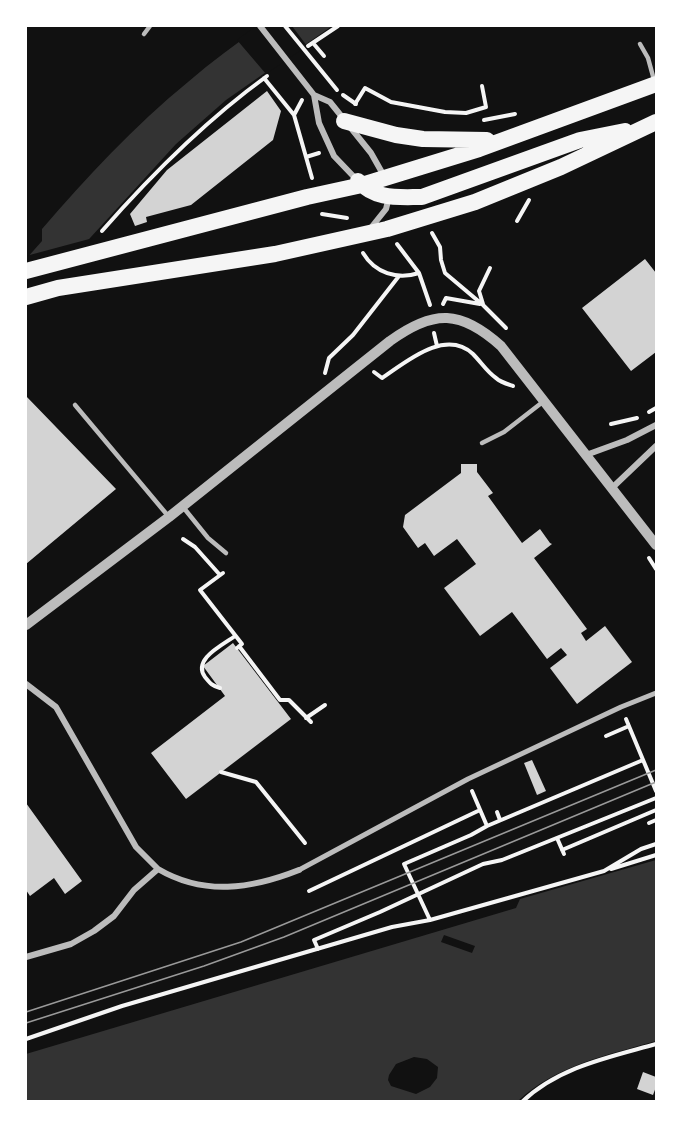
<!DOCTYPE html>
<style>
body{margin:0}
#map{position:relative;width:682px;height:1127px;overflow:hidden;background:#111;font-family:"Noto Sans",sans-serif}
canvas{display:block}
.frame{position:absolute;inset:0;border:27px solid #fff;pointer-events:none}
</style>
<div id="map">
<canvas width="682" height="1127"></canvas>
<div class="frame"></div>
</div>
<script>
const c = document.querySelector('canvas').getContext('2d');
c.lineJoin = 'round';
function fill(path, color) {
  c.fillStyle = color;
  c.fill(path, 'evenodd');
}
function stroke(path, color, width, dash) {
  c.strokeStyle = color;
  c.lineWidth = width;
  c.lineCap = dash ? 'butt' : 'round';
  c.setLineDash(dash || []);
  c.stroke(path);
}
const water = new Path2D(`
 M261,26h71l-106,74 -50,44 -150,164v-49l16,-18v-12c45,-52 92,-103 146,-147 23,-20 48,-38 73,-56z
 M656,860v181c-48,14 -100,24 -138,60l-492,1v-48l490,-146 4,-9z`);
const pier = new Path2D(`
 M256,26h36l15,20 -41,28 -29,-34z
 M93,238l-65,72 -2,1v-55z
 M444,935l31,11 -3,7 -31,-11z
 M414,1057l13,2 11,8 -1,11 -7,9 -14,7 -25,-8 -3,-6 1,-5 7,-11z`);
const building = new Path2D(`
 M267,91l14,20 -8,29 -82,65 -45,12 1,5 -12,4 -5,-12 37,-44z
 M645,259l11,14v79l-25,19 -49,-63z
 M26,396l90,93 -90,75z
 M461,464h16v8l16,21 -5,3 34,47 18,-14 10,14 2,1 -18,14 53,71 -6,4 5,8 19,-15 27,36 -55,42 -27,-36 17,-13 -6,-7 -14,11 -35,-47 -32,24 -36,-48 32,-24 -19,-25 -23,17 -9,-13 -7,5 -15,-21 2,-12 56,-42z
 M233,643l58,76 -105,80 -35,-46 74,-57 -22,-30z
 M532,760l14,31 -9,4 -13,-32z
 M26,803l56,78 -17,13 -11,-16 -24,18 -4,-6z
 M643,1072l13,5v10l-3,8 -16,-6z`);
const path = new Path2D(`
 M285,26l52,64
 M313,43l11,13
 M308,46l30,-20
 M264,78l30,37
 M343,95l13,9
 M302,100l-8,15 18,63
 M355,104l10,-16 26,14 54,10 21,1 20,-6 -4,-21
 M484,120l31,-6
 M306,157l13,-4
 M322,214l25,4
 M517,221l12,-21
 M102,231c50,-57 103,-110 165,-155
 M432,233l8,14 1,13 4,13 38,32 23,23
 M397,244l22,29 11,32
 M363,253c12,20 34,27 56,20
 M443,304l3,-6 34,6
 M483,304l-4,-13 11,-23
 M434,333l3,13
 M374,372l8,6c24,-16 63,-50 91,-24 8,8 14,18 23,24 4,4 11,6 17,8
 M325,373l4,-15 24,-23 46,-59
 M649,412l7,-4
 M611,424l26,-6
 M183,539l12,8 25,28
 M649,558l7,11
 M223,573l-23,17 42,54 -5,4
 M239,646l41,54h9l22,22
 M220,688c-8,-2 -10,-5 -15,-11 -13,-18 18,-32 30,-41
 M306,718l19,-13
 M626,719l30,72
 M606,736l23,-10
 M221,772l35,10 49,61
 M472,791l15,35
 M497,812l3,8
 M649,823l7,-3
 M557,838l7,16
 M562,850l94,-40
 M611,869l45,-14
 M309,891l171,-81
 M430,920l-26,-56 67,-29 16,-9 156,-66
 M318,949l-4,-9 66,-28 103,-48 19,-4 154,-62
 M26,1039l96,-33 270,-79 38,-7 174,-49 37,-22 15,-5
 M522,1102c36,-35 88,-45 134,-58`);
const service = new Path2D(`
 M144,34l6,-8
 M640,44l8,14 6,22
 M75,405l94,112
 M482,443l22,-11 40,-31
 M183,507l25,31 18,15`);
const pedestrian = new Path2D(`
 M299,870l169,-91 153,-72 35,-14`);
const minor = new Path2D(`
 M260,26l54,69 16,7 41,51 13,23
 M314,95l5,28 15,33 22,23
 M370,229l16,-20 3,-12
 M586,455l41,-15 29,-15
 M612,488l44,-42
 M26,684l30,23 80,140 22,22 -24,21 -20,26 -20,15 -23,13 -45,13
 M158,869c46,27 93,20 141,1`);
const tertiary = new Path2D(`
 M26,625l143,-108 221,-176c44,-32 71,-31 111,5l155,199`);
const trunk = new Path2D(`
 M344,121l52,14 27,4 64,1
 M358,181c18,19 39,16 64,16l158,-57 45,-9
 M26,271l281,-74 55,-12 117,-36 177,-65
 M26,297l32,-9 217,-34 112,-25 88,-27 86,-35 95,-45`);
const tram = new Path2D(`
 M26,1012l215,-70 415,-172
 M26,1023l178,-57 80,-29 372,-155`);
fill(water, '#333');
fill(pier, '#111');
fill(building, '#d3d3d3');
stroke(path, '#f5f5f5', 4);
stroke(service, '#bcbcbc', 4.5);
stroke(pedestrian, '#bcbcbc', 5);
stroke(minor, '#bcbcbc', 6);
stroke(tertiary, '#bcbcbc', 10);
stroke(trunk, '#f5f5f5', 16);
stroke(tram, '#9a9a9a', 1.5);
</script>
